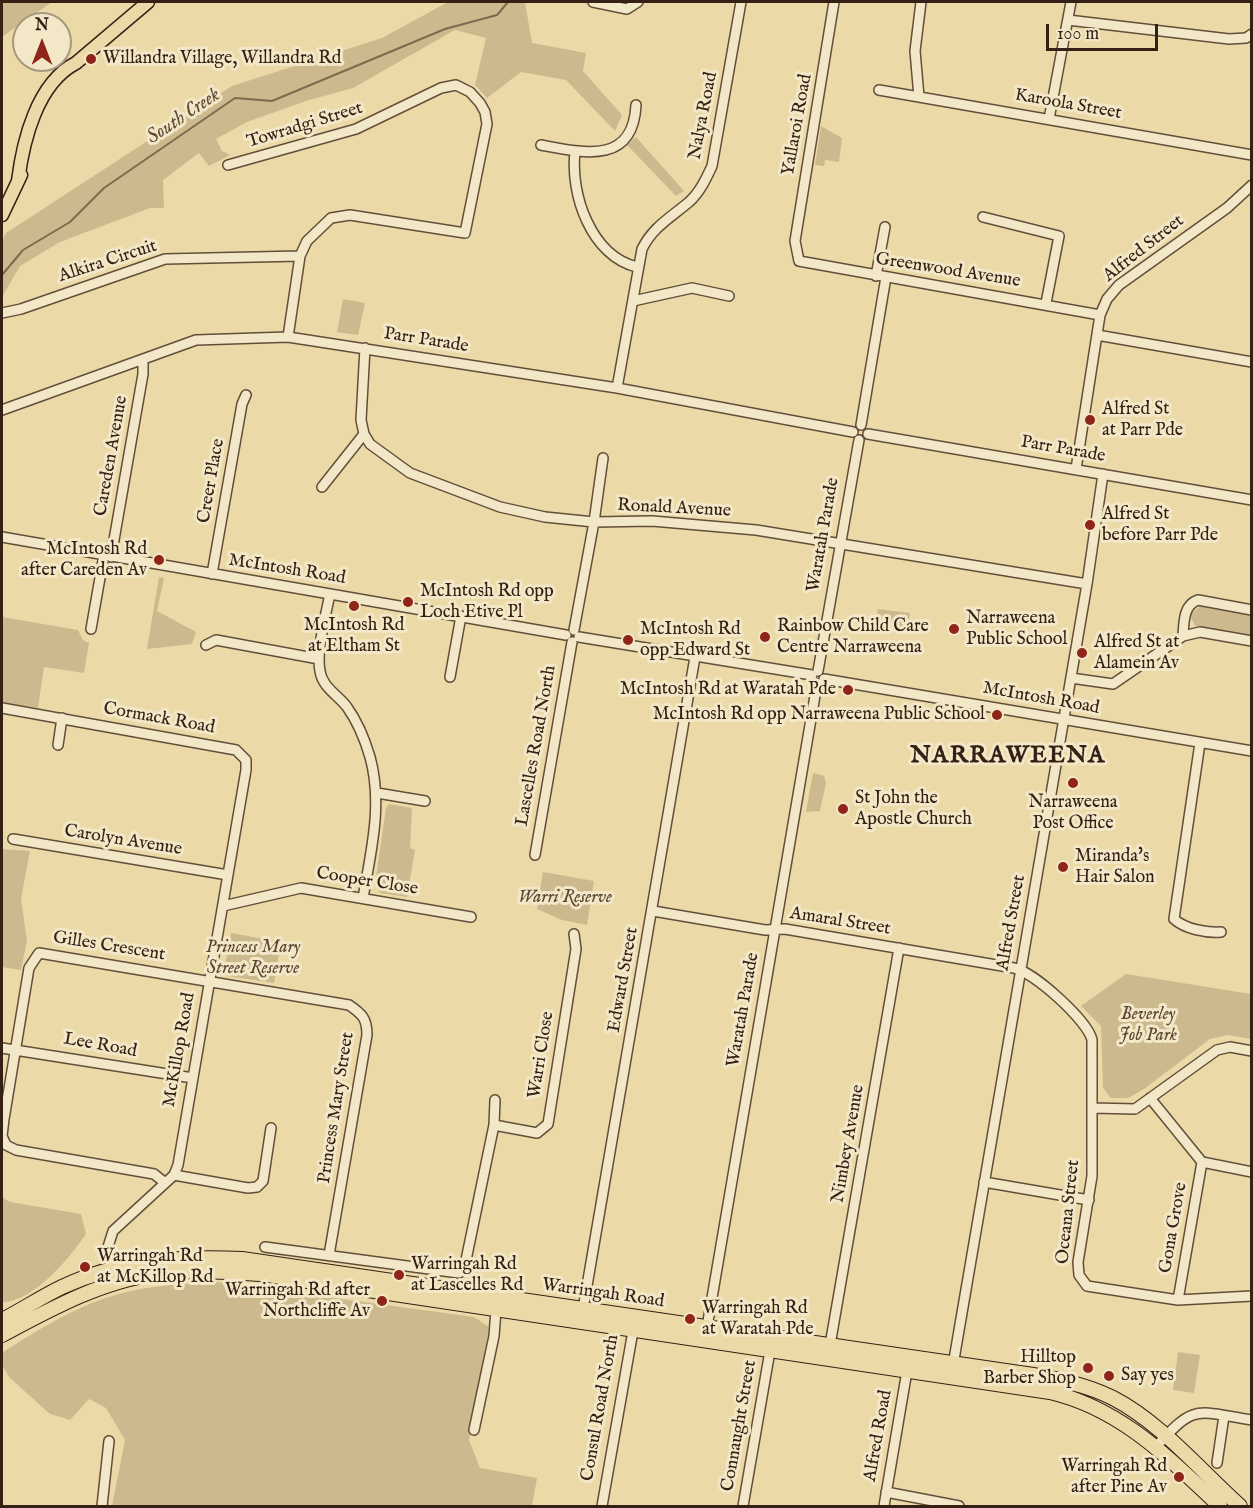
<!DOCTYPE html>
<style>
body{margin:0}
#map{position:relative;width:1253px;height:1508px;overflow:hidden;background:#ebdaa7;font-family:"IM FELL English",serif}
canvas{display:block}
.frame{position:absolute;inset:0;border:3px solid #342015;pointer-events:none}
.north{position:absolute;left:12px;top:12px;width:60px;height:60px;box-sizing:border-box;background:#f2e7c6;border:2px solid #a6977f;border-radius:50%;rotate:0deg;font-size:16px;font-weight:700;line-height:24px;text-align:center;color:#342015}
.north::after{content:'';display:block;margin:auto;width:21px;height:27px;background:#8f2418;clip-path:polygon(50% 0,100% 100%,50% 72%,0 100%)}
.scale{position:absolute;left:1046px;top:24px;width:112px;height:27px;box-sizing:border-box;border:3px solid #342015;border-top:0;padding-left:8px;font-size:18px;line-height:21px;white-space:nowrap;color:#342015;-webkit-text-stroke:4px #f2e7c6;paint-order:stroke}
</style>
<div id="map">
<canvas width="1253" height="1508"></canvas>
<div class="frame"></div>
<div class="north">N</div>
<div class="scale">100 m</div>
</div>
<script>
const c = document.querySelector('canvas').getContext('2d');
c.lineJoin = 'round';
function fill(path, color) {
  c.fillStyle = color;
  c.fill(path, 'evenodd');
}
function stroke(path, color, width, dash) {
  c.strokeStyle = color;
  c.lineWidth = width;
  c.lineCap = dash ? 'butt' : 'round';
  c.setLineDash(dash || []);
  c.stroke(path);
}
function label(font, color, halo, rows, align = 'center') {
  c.font = font + ' "IM FELL English",serif';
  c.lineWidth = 6;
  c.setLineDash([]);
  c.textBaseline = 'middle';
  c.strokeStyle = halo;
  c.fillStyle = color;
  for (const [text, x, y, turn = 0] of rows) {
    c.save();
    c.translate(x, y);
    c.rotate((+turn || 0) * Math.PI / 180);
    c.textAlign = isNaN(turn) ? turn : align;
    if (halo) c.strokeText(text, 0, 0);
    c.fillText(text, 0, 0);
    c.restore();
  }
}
const green = new Path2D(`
 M2,2h50l-50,35z
 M448,2h77l7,41 54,10 -3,18 39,44 -7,16 -49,-51 -45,-8 -34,26 -12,-13 11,-47 -31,-8 -102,58 -47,13 -59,21 -31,17 6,12 8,4 -21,11 -10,-13 -36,27 1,28h-14l-90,34 -40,24 -18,31v-56l4,-8 226,-147 150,-48z
 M821,126l21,12 -3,24 -14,-2 -1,6 -9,-1z
 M636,137l48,54 -8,5 -49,-51z
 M343,299l22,4 -7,32 -21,-3z
 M159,577l5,1 -7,33 39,21 -4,12 -45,5z
 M1200,606l51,9v21l-56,-10 -5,-11z
 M878,609l32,4 -2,17 -34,-4z
 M2,617l76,13 5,10 6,3 -5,30 -40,-6 -6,41 -36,-6z
 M813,773l11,3 2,7 -6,28 -14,1z
 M389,804l23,4 -2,40 5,2 -8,47 -27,-4 -5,-9 11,-76z
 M2,849l28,2 -9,48 6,42 -6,29 -19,-3z
 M543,872l51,9 -7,44 -25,-5 -25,-11z
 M231,933l50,9 -7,41 -47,-7 -3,-5z
 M1126,974l125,20v45l-24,-4 -17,4 -66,50 -16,9h-17l-8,-10 -2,-62 -20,-20z
 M2,1197l8,5 71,12 5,20c-16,24 -54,69 -84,68z
 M210,1281l264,36 15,10 -20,113 11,28 57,10 -5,28h-420l13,-66 -19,-32 -17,-9 -19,21 -20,-6 -40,-36 -8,-13v-12c40,-26 85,-54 134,-63 24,-5 49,-6 74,-9z
 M1178,1352l22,3 -6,38 -21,-3z`);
const stream = new Path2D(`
 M2,275l21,-25 47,-28 34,-34 131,-90 37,3 173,-72 52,-14 11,-13`);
const minor = new Path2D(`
 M593,2l34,7 11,-7
 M834,2l-39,239 4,20 301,54
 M1068,20l161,19 17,-1 6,-4
 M879,90l373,65
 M919,97l-4,-46 6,-49
 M1049,119l22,-117
 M541,145c43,8 92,20 95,-40
 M575,152c-5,42 16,104 62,115
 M228,165l128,-36 85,-41 15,-3 14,7 10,11 5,9 2,12 -22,109 -115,-18 -19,3 -24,23 -7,15 -12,81
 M983,217l76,19 -13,67
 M876,276l9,-49
 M633,301l59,-13 37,8
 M2,313l19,-4 144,-50 135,-3
 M1097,335l155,27
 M365,348l-4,72 3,14 6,10 40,29 90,34 45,10 49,5 58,-1 104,9 331,54
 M617,388l25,-139c11,-22 28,-31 47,-47 11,-10 17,-23 23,-36l29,-164
 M2,410l194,-70 92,-3 329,51 236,44
 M861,425l25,-148
 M868,434l384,66
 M1076,469l24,-154 7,-16 12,-14 108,-77 25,-23
 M322,487l42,-53
 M2,537l564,98
 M111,557l32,-183v-14
 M212,574l30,-170 4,-9
 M330,594c-4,20 -14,57 -10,77 2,16 18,24 27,36 10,14 18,33 23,50 13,47 1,94 -7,141
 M91,629l13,-74
 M574,630l20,-108 9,-64
 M1183,636l17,-4 52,9
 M579,637l233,38
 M206,645l10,-5 103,19
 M818,671l41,-231
 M450,677l11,-61
 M1071,678l42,6 70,-48c1,-13 0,-31 15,-36l54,10
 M824,679l428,72
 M2,708l234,42 10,10v10l-68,395 -4,10 -61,56 -6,19 4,19
 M1200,743l-26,176c11,10 32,14 47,13
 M58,745l4,-27
 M377,793l48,8
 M13,839l215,36
 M535,855l37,-213
 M223,906l78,-18 170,29
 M653,911l112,19 20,-1 229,39c20,4 74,53 78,72v136l-14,86 1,13 8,11 91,14 74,-4
 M2,1048l191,30
 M1150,1098l52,64 50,10
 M1093,1108l42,1 82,-59 13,-3 22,4
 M494,1125l43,8 11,-9 28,-175 -2,-15
 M174,1175l74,13 9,-1 6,-6 8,-53
 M164,1182l-10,-8 -138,-24 -10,-5 -4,-9 2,-17 25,-151 10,-15 310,52c13,9 18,13 18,30l-38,220
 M984,1182l105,18
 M265,1247l194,26 7,-13 28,-135 1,-25
 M1178,1300l24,-138
 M583,1309l112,-652
 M707,1327l110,-643
 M830,1345l69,-397
 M951,1377l136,-793 16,-110
 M474,1430l20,-94 2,-26
 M1155,1448c40,-45 40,-37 97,-28
 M1217,1463l7,-47
 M886,1492l73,14
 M102,1506l7,-65
 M602,1506l31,-175
 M743,1506l27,-155
 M884,1506l23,-135`);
const major = new Path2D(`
 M18,181c5,-40 19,-98 58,-118l72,-61
 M2,215l19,-40`);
const highway = new Path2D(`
 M2,1320c20,-10 39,-23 60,-33 58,-27 117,-31 180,-28l791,116c28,5 54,10 80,23 48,25 87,72 127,108
 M2,1335c47,-25 99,-54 153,-61 35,-5 70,-2 106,0l789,118c72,17 118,66 170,114`);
const markers = [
 [91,59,6,"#8f2418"],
 [1090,420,6,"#8f2418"],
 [1090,525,6,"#8f2418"],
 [159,560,6,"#8f2418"],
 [408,602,6,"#8f2418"],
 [354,606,6,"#8f2418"],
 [954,629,6,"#8f2418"],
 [765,637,6,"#8f2418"],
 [628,640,6,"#8f2418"],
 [1082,653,6,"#8f2418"],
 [848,690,6,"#8f2418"],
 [997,715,6,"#8f2418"],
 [1073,783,6,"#8f2418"],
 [843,809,6,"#8f2418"],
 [1063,867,6,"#8f2418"],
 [85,1267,6,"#8f2418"],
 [399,1275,6,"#8f2418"],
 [382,1301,6,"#8f2418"],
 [690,1319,6,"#8f2418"],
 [1088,1368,6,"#8f2418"],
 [1109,1376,6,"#8f2418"],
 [1179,1477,6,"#8f2418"]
];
const poiNames = [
 ["Willandra Village, Willandra Rd",103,59],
 ["Alfred St",1102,410],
 ["at Parr Pde",1102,431],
 ["Alfred St",1102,515],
 ["before Parr Pde",1102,536],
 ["McIntosh Rd",147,550,"right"],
 ["after Careden Av",147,571,"right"],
 ["McIntosh Rd opp",420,592],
 ["Loch Etive Pl",420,613],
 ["Narraweena",966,619],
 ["Public School",966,640],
 ["McIntosh Rd",354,626,"center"],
 ["at Eltham St",354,647,"center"],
 ["Rainbow Child Care",777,627],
 ["Centre Narraweena",777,648],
 ["McIntosh Rd",640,630],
 ["opp Edward St",640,651],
 ["Alfred St at",1094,643],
 ["Alamein Av",1094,664],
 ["McIntosh Rd at Waratah Pde",836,690,"right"],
 ["McIntosh Rd opp Narraweena Public School",985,715,"right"],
 ["St John the",855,799],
 ["Apostle Church",855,820],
 ["Narraweena",1073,803,"center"],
 ["Post Office",1073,824,"center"],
 ["Miranda's",1075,857],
 ["Hair Salon",1075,878],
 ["Warringah Rd",97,1257],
 ["at McKillop Rd",97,1278],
 ["Warringah Rd",411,1265],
 ["at Lascelles Rd",411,1286],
 ["Warringah Rd after",370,1291,"right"],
 ["Northcliffe Av",370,1312,"right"],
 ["Warringah Rd",702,1309],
 ["at Waratah Pde",702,1330],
 ["Hilltop",1076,1358,"right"],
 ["Barber Shop",1076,1379,"right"],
 ["Say yes",1121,1376],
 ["Warringah Rd",1167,1467,"right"],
 ["after Pine Av",1167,1488,"right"]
];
const streetNames = [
 ["Karoola Street",1068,105,10],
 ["Nalya Road",704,116,-79],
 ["Yallaroi Road",798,125,-80],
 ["Towradgi Street",305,126,-17],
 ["Alfred Street",1144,249,-38],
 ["Alkira Circuit",108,262,-18],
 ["Greenwood Avenue",948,271,9],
 ["Parr Parade",426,341,9],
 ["Parr Parade",1063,450,10],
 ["Careden Avenue",112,456,-80],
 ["Creer Place",212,481,-80],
 ["Ronald Avenue",674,509,3],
 ["Waratah Parade",824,535,-80],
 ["McIntosh Road",287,570,9],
 ["McIntosh Road",1041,699,10],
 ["Cormack Road",159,719,10],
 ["Lascelles Road North",537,746,-80],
 ["Carolyn Avenue",123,841,9],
 ["Cooper Close",367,882,9],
 ["Amaral Street",840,922,9],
 ["Alfred Street",1012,923,-80],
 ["Gilles Crescent",109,947,9],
 ["Edward Street",624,980,-80],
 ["Waratah Parade",744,1010,-80],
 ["Lee Road",100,1046,10],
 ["McKillop Road",180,1050,-80],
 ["Warri Close",542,1055,-81],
 ["Princess Mary Street",337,1108,-81],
 ["Nimbey Avenue",849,1144,-80],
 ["Oceana Street",1069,1212,-84],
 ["Gona Grove",1174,1228,-80],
 ["Warringah Road",603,1294,8],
 ["Consul Road North",601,1408,-80],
 ["Connaught Street",740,1426,-80],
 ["Alfred Road",879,1436,-80]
];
const parkNames = [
 ["Warri Reserve",565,898],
 ["Princess Mary",253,948],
 ["Street Reserve",253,969],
 ["Beverley",1148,1015],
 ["Job Park",1148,1036]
];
const waterNames = [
 ["South Creek",184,117,-34]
];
const districtNames = [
 ["NARRAWEENA",1008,757]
];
fill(green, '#ccba8e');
stroke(stream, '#7d6a4f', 2);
stroke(minor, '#624e3a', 12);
stroke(major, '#342015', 15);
stroke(highway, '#342015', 16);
stroke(minor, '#f2e7c6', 9);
stroke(major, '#ebdaa7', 12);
stroke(highway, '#ebdaa7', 14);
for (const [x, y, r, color] of markers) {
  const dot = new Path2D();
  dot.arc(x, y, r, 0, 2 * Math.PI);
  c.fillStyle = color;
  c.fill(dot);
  stroke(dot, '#f2e7c6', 2);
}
label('18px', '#342015', '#f2e7c6', poiNames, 'left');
label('18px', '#342015', '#f2e7c6', streetNames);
label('italic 18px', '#5a4633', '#f2e7c6', parkNames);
label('italic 20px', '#5e4b37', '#f2e7c6', waterNames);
c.letterSpacing = '1.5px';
label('bold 24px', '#342015', '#f2e7c6', districtNames);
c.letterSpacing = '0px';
</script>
